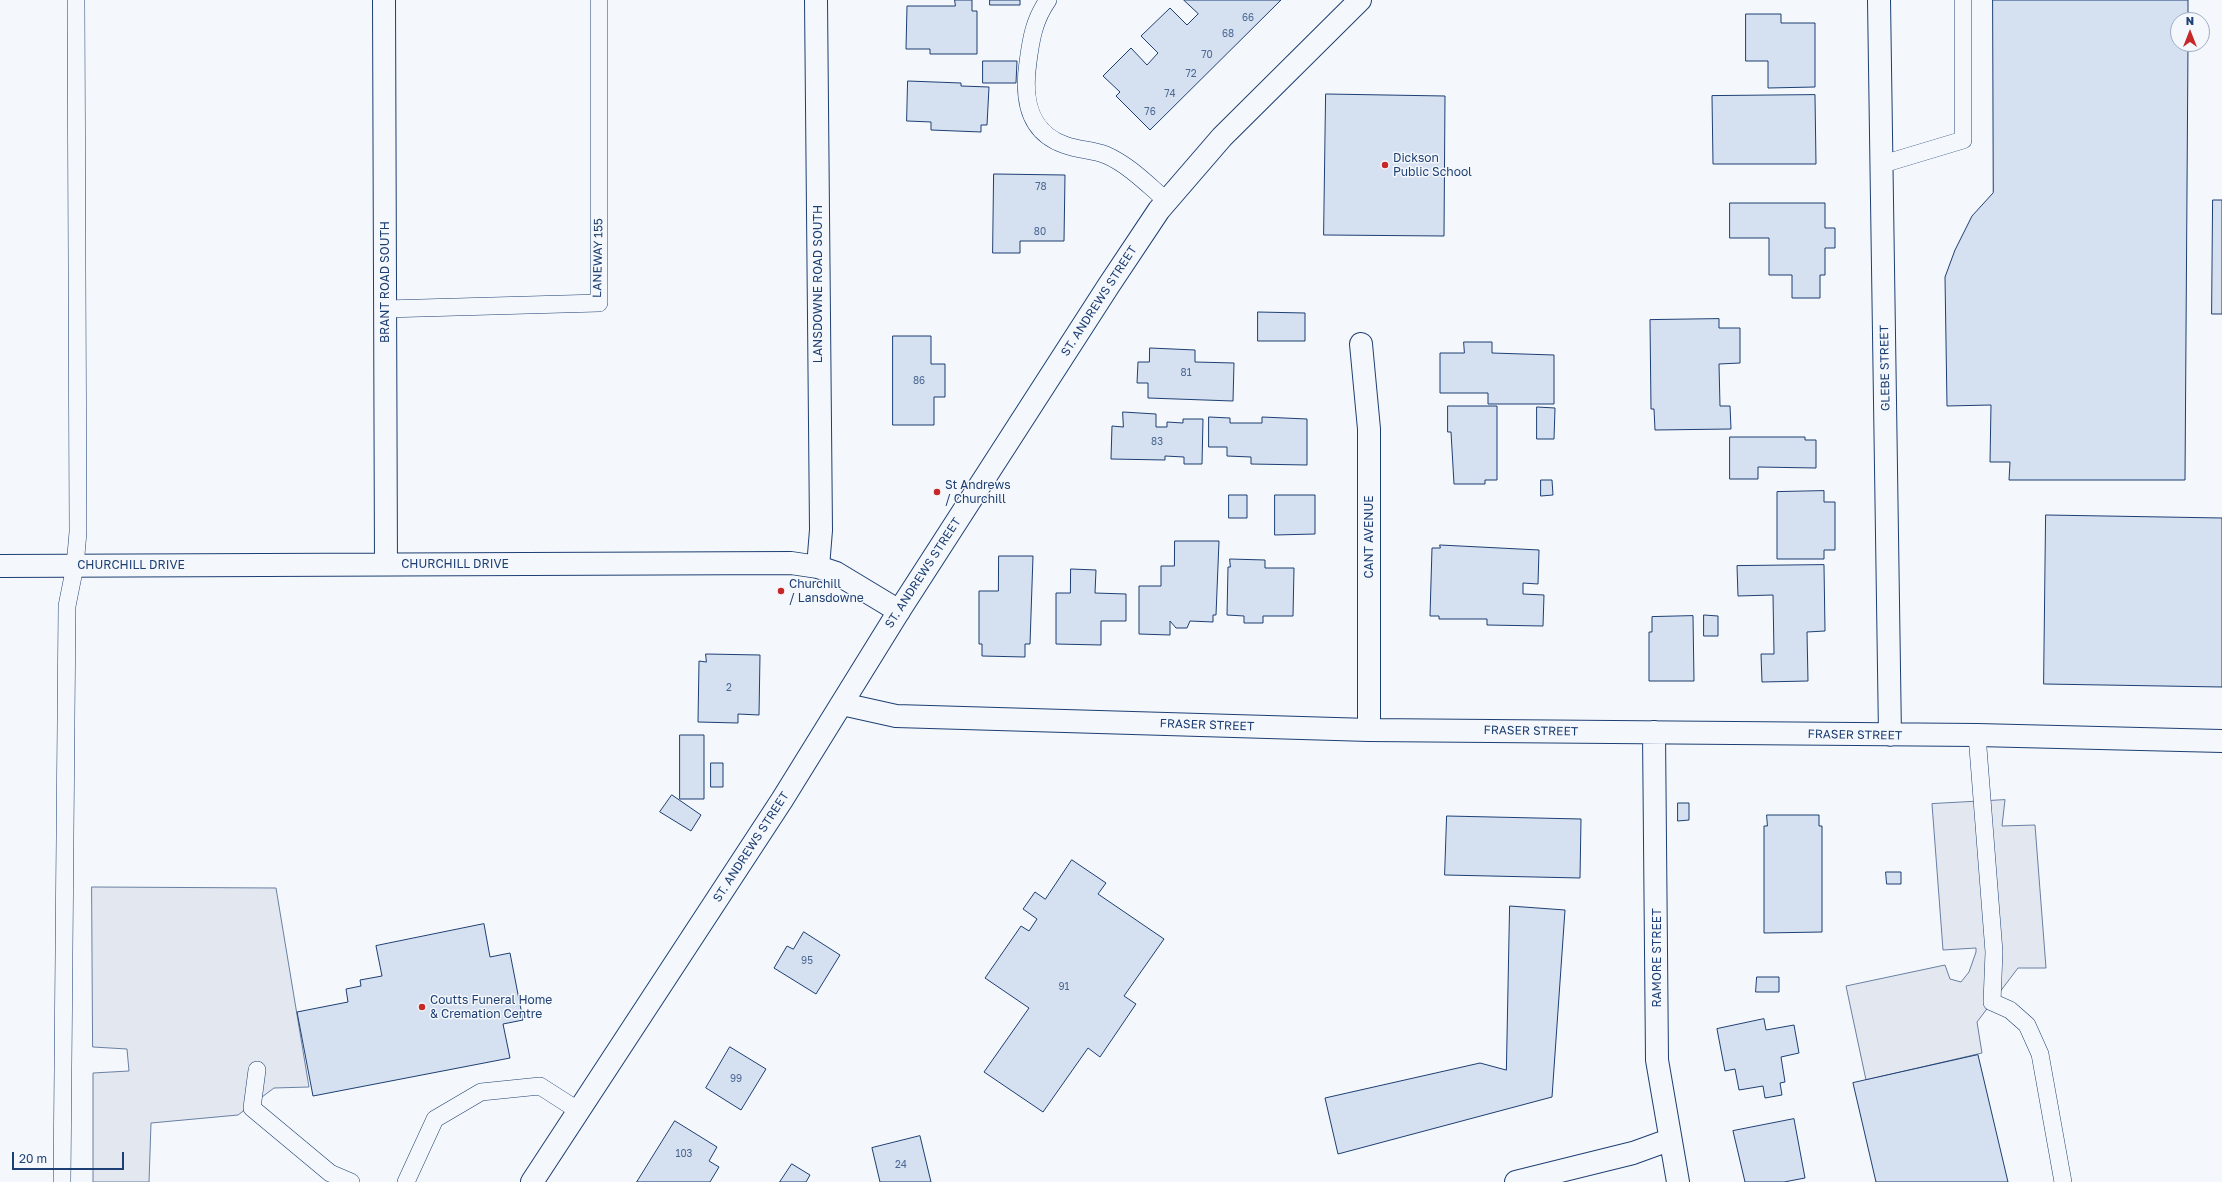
<!DOCTYPE html>
<style>
body{margin:0}
#map{position:relative;width:2222px;height:1182px;overflow:hidden;background:#f4f7fb;font-family:"Golos Text",sans-serif}
canvas{display:block}
.north{position:absolute;left:2170px;top:12px;width:40px;height:40px;box-sizing:border-box;background:#f4f7fb;border:1px solid #9eadc5;border-radius:50%;rotate:0deg;font-size:11px;font-weight:700;line-height:16px;text-align:center;color:#1d3f73}
.north::after{content:'';display:block;margin:auto;width:14px;height:18px;background:#c62828;clip-path:polygon(50% 0,100% 100%,50% 72%,0 100%)}
.scale{position:absolute;left:12px;top:1152px;width:112px;height:18px;box-sizing:border-box;border:2px solid #1d3f73;border-top:0;padding-left:5px;font-size:12px;line-height:14px;white-space:nowrap;color:#1d3f73;-webkit-text-stroke:3px #f4f7fb;paint-order:stroke}
</style>
<div id="map">
<canvas width="2222" height="1182"></canvas>
<div class="north">N</div>
<div class="scale">20 m</div>
</div>
<script>
const c = document.querySelector('canvas').getContext('2d');
c.lineJoin = 'round';
function fill(path, color) {
  c.fillStyle = color;
  c.fill(path, 'evenodd');
}
function stroke(path, color, width, dash) {
  c.strokeStyle = color;
  c.lineWidth = width;
  c.lineCap = dash ? 'butt' : 'round';
  c.setLineDash(dash || []);
  c.stroke(path);
}
function label(font, color, halo, rows, align = 'center') {
  c.font = font + ' "Golos Text",sans-serif';
  c.lineWidth = 3;
  c.setLineDash([]);
  c.textBaseline = 'middle';
  c.strokeStyle = halo;
  c.fillStyle = color;
  for (const [text, x, y, turn = 0] of rows) {
    c.save();
    c.translate(x, y);
    c.rotate((+turn || 0) * Math.PI / 180);
    c.textAlign = isNaN(turn) ? turn : align;
    if (halo) c.strokeText(text, 0, 0);
    c.fillText(text, 0, 0);
    c.restore();
  }
}
const parking = new Path2D(`
 M2005,800l-3,26 33,-1 11,143h-28l-41,54 5,31 -116,27 -20,-94 99,-21 5,14 11,3 8,-10 7,-20v-4l-33,2 -11,-146z
 M92,887l184,1 33,199 -35,1 -36,27 -87,8 -2,59h-56v-109l36,-2 -2,-22 -34,-2z`);
const building = new Path2D(`
 M955,0h17v11h5v43h-47v-5h-24l1,-43h48z
 M990,0h30v5h-30z
 M1184,0h97l-131,130 -34,-34 4,-4 -17,-16 28,-28 16,17 11,-12 -17,-17 29,-28 17,17 11,-11z
 M1993,0h195v20h-10v24h10l-3,436h-176l1,-18h-20l1,-57 -44,1 -2,-129 10,-27 17,-34 21,-23z
 M1746,14h35v9h34v64l-47,1v-27h-22z
 M983,61h34l-1,22h-33z
 M908,81l53,2v3l28,1 -2,38h-6v7l-50,-2v-8l-24,-1z
 M1326,94l119,2 -1,140 -120,-1z
 M1815,95l1,69h-103l-1,-68z
 M994,174l71,1 -1,66h-44v12h-27z
 M2213,200h9v114h-10z
 M1730,203h95v25h10v20h-10v27h-5v23h-28v-23h-23v-37h-39z
 M1258,312l47,1v28h-47z
 M1719,319v9h21v35l-21,1 1,42h10l1,23 -76,1 -1,-21h-3l-1,-89z
 M893,336h38v28h14v33h-11v28h-41z
 M1464,342h28v11l62,2v49h-66v-11h-48v-40h24z
 M1150,348l45,2v12l39,1 -1,38 -85,-3v-15h-11l1,-21h11z
 M1448,406h49v74h-12v4h-31l-3,-52h-3z
 M1537,407l18,1 -1,31h-17z
 M1123,412l33,2v13h11v-5l16,1v-4h20l-1,45h-18v-7l-19,-1v4l-54,-1 1,-33 11,1z
 M1209,417l21,1v5h32v-6l45,2v46l-56,-1v-7l-24,-1v-9h-18z
 M1730,437h75v3h11v28l-58,-1v12h-28z
 M1541,480h11l1,15 -12,1z
 M1824,491v11h11v48h-11v9h-47v-67z
 M1229,495h18v23h-18z
 M1275,495h40v39l-40,1z
 M2046,515l176,3v169l-178,-3z
 M1175,541h44l-3,74h-3v7l-23,-1 -3,7h-11l-6,-7v14l-31,-1v-48h22v-20h13z
 M1440,545l99,5 -1,34 -15,-1v11l21,1 -1,31 -56,-1v-6h-48v-3h-9l2,-68h8z
 M999,556h34l-3,88h-5v13l-43,-1v-12h-3v-53h19z
 M1230,559l35,1v8h29l-1,48h-30v7h-19v-7l-17,-1 1,-48h2z
 M1824,565l1,66 -18,1 1,49 -46,1 -1,-28h13l-1,-59 -35,1 -1,-30z
 M1071,569l25,1 -1,23 31,1v27h-25v24l-45,-1v-51h14z
 M1704,615l14,1v20h-14z
 M1693,616l1,65h-45v-49h3v-15z
 M706,654l54,1 -1,60 -21,-1v9l-40,-1 1,-61 7,1z
 M680,735h24v64h-24z
 M711,763h12v24h-12z
 M672,795l29,20 -10,16 -31,-19z
 M1678,803h11v17l-11,1z
 M1767,815h52v11h3v106l-58,1v-107h3z
 M1447,816l134,3 -1,59 -135,-3z
 M1072,860l34,23 -8,11 66,45 -40,57 12,8 -36,53 -12,-9 -45,64 -59,-40 45,-64 -44,-30 36,-52 8,5 8,-12 -14,-10 12,-17 10,7z
 M1886,872h15v12h-14z
 M1510,906l55,4 -13,187 -214,57 -13,-56 155,-35 26,7z
 M484,924l6,33 20,-4 13,67 -20,4 7,34 -197,38 -16,-84 51,-10 -2,-13 15,-3 -1,-6 22,-4 -6,-30z
 M804,932l36,23 -24,39 -42,-26 13,-22 6,3z
 M1757,977h22v15h-23z
 M1764,1019l2,11 28,-5 5,28 -18,4 4,25 -5,1 2,12 -17,3 -2,-12 -24,4 -4,-21 -10,2 -8,-42z
 M730,1047l36,22 -25,41 -35,-22z
 M1978,1055l30,127h-132l-23,-99z
 M1794,1119l11,59 -21,4h-39l-12,-51z
 M675,1121l42,26 -8,14 10,6 -9,15h-73z
 M920,1136l11,46h-51l-8,-34z
 M792,1164l18,11 -4,7h-26z`);
const service = new Path2D(`
 M1048,0c-14,20 -17,39 -20,62 -5,34 -1,70 37,83 14,5 28,5 41,10 23,10 42,30 61,46
 M1883,164l80,-24v-140
 M385,309l214,-6v-303
 M1977,735l17,217 -2,50 18,8 17,15 13,29 23,128
 M257,1070l-5,38 78,65 21,9
 M62,1182l5,-576 8,-40 3,-34 -2,-532
 M406,1182l29,-63 46,-27 59,-6 39,25`);
const minor = new Path2D(`
 M384,0l2,564
 M816,0l5,530 -3,37
 M1879,0l11,735
 M1361,344l8,85v301
 M0,566l791,-3 27,4 18,6 63,38
 M842,704l54,12 473,14 608,5 245,6
 M1654,732l3,328 21,122
 M1516,1182l117,-29 36,-13`);
const secondary = new Path2D(`
 M532,1182l250,-382 117,-189 210,-326 50,-75 63,-73 138,-137`);
const markers = [
 [1385,165,4,"#c62828"],
 [937,492,4,"#c62828"],
 [781,591,4,"#c62828"],
 [422,1007,4,"#c62828"]
];
const numberNames = [
 ["66",1248,18],
 ["68",1228,34],
 ["70",1207,55],
 ["72",1191,74],
 ["74",1170,94],
 ["76",1150,112],
 ["78",1041,187],
 ["80",1040,232],
 ["81",1186,373],
 ["86",919,381],
 ["83",1157,442],
 ["2",729,688],
 ["95",807,961],
 ["91",1064,987],
 ["99",736,1079],
 ["103",684,1154],
 ["24",901,1165]
];
const poiNames = [
 ["Dickson",1393,158],
 ["Public School",1393,172],
 ["St Andrews",945,485],
 ["/ Churchill",945,499],
 ["Churchill",789,584],
 ["/ Lansdowne",789,598],
 ["Coutts Funeral Home",430,1000],
 ["& Cremation Centre",430,1014]
];
const streetNames = [
 ["LANEWAY 155",598,258,-89],
 ["BRANT ROAD SOUTH",385,282,-90],
 ["LANSDOWNE ROAD SOUTH",818,284,-90],
 ["ST. ANDREWS STREET",1099,301,-57],
 ["GLEBE STREET",1885,368,-91],
 ["CANT AVENUE",1369,537,-90],
 ["CHURCHILL DRIVE",455,564],
 ["CHURCHILL DRIVE",131,565],
 ["ST. ANDREWS STREET",923,573,-57],
 ["FRASER STREET",1207,725,2],
 ["FRASER STREET",1531,731,1],
 ["FRASER STREET",1855,735,1],
 ["ST. ANDREWS STREET",751,847,-57],
 ["RAMORE STREET",1657,958,-90]
];
fill(parking, '#e3e8f0');
stroke(parking, '#687fa3', 1);
fill(building, '#d5e0f0');
stroke(building, '#1d3f73', 1);
stroke(service, '#1d3f73', 18);
stroke(minor, '#1d3f73', 24);
stroke(secondary, '#1d3f73', 24);
stroke(service, '#f4f7fb', 17);
stroke(minor, '#f4f7fb', 22);
stroke(secondary, '#f4f7fb', 22);
for (const [x, y, r, color] of markers) {
  const dot = new Path2D();
  dot.arc(x, y, r, 0, 2 * Math.PI);
  c.fillStyle = color;
  c.fill(dot);
  stroke(dot, '#f4f7fb', 1.5);
}
label('10px', '#4b6792', null, numberNames);
label('12px', '#1d3f73', '#f4f7fb', poiNames, 'left');
label('12px', '#1d3f73', '#f4f7fb', streetNames);
</script>
